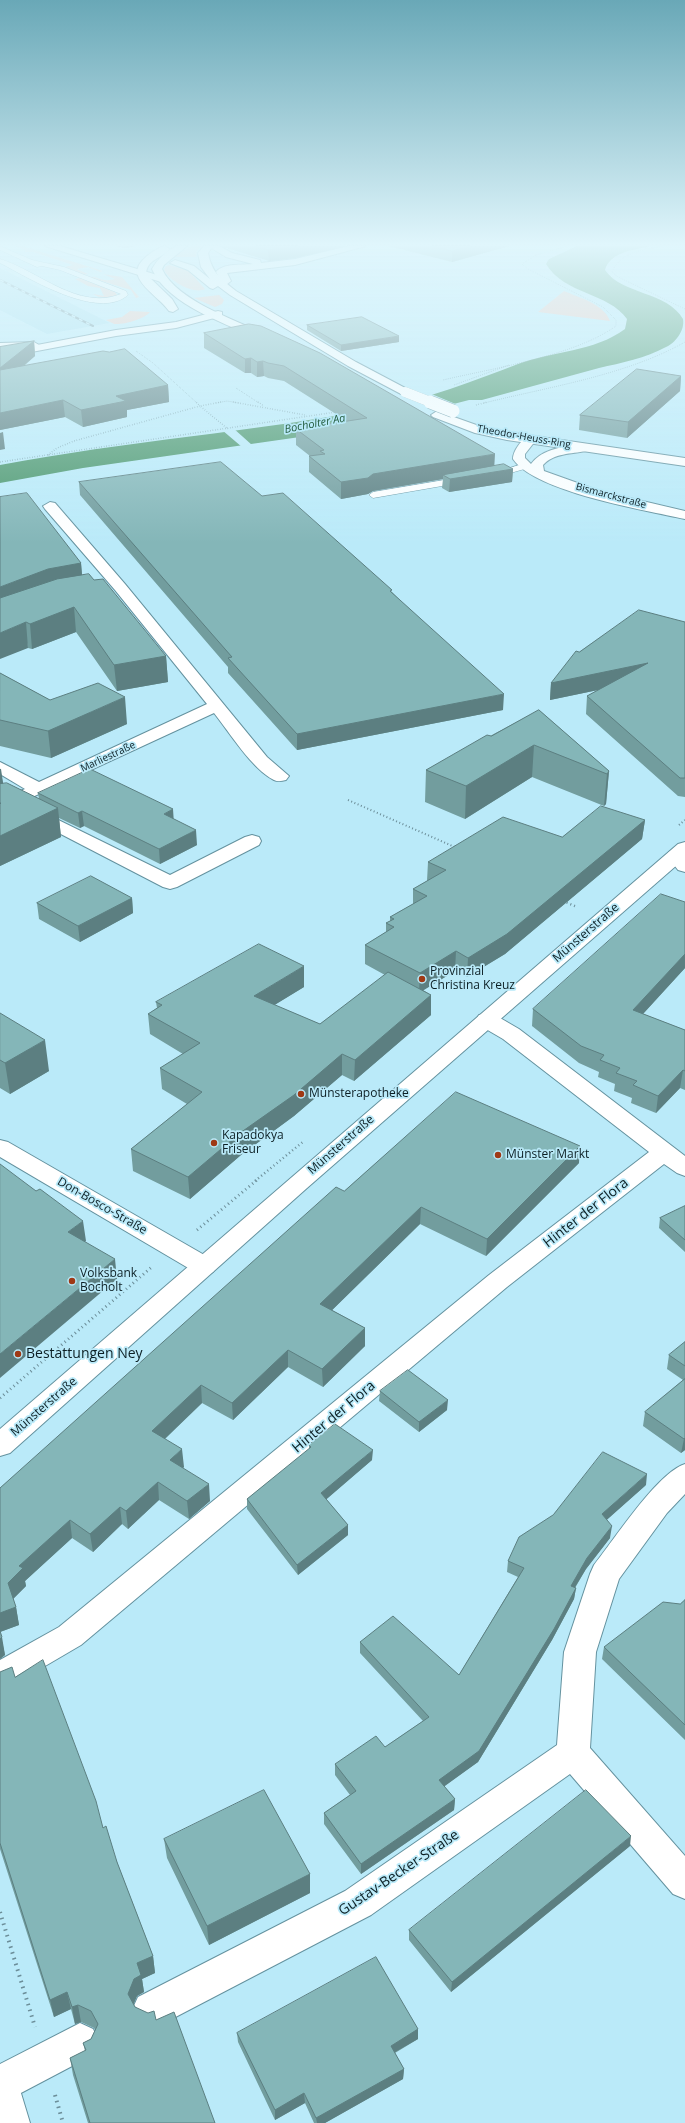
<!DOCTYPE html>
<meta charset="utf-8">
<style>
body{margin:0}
canvas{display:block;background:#baeaf9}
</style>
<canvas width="685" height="2123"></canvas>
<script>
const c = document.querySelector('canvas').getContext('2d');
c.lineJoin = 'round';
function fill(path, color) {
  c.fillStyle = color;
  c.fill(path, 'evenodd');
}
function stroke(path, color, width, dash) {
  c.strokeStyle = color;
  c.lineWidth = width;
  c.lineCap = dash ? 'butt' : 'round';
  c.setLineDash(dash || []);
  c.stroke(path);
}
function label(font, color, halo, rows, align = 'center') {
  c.font = font + ' "Open Sans",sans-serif';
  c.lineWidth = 3.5;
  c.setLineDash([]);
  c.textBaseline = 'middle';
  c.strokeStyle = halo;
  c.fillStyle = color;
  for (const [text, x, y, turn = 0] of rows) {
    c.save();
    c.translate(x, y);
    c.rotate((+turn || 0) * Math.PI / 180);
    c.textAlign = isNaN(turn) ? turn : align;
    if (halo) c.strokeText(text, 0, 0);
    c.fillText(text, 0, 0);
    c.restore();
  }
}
const built = new Path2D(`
 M0,268l110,55 -63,11 -47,-24z`);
const green = new Path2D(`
 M16,246h6l81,25 -3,1 -12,-5 -11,2 11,5 -5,1 -18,-8 8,-2 -40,-13h-11l4,-1z
 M191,246h11l-5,5 -1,6h-23z
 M170,265l19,6 16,18c-11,6 -36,-8 -41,-19l2,-4z
 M103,274l19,3 17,20 -3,1 -5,-8 -43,-13c10,-2 12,6 27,2z
 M80,278l35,14 2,3c-8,3 -17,4 -24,-1l11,2 -4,-8 -12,-2 -13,-7z
 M564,291c16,7 40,13 46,30l-72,-9z
 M219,295l5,5 -2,4 -7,3 -21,-9z
 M130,311l20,1c-6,7 -26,13 -36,12 -2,-1 -6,-3 -8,-4l16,-3z`);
const water = new Path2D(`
 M577,246h73c-16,4 -40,6 -45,24 17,25 62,21 78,49 2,12 -8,24 -17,28 -20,11 -45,16 -67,21 -39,11 -78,21 -117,32h-13l-58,15 -97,20 -231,33 -83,15v-18c126,-24 254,-33 380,-57 48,-9 93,-27 138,-44 35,-13 76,-12 107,-35l2,-10c-19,-27 -62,-24 -81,-55l3,-5z`);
const pier = new Path2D(`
 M429,393l29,12 -41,10 -28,-12z
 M233,428l19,17 -10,2 -20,-17z`);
const pathFar5 = new Path2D(`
 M662,246c-19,4 -42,6 -50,26l6,5 67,32
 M136,351l17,12 44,40
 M443,380c51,-12 131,-24 173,-54v-6l-13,-13 -75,-38 -6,-5 14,-9 31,-9
 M454,385l55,-20
 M236,388l23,15
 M216,403l11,-2 12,2
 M484,403c65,-16 143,-28 201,-61`);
const pathFar4 = new Path2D(`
 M221,402l-21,4 28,23
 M233,402l72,13
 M258,402l6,4
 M476,405l12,-3
 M48,455l9,-7 17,-7 126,-35 -4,-4
 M0,462l336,-50`);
const pathFar3 = new Path2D(`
 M348,800l109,48
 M679,825l6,-5`);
const pathFar2 = new Path2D(`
 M563,901l14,6
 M255,1181l49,-40`);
const pathFar1 = new Path2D(`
 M197,1230l60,-50
 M0,1398l153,-132`);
const path = new Path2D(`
 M0,1912l35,115
 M55,2095l8,28`);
const service = new Path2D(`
 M0,246l32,14 32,7 62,24 2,4c-30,26 -99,-17 -128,-32v-4c39,12 78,52 121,35l-61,-24 -18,-4 -5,1 -37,-17z
 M525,463l4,3 -1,2 -35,10 -4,-3z
 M462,477l3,1v4l-92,16 -4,-3 4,-3z`);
const minor = new Path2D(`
 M45,246h15l104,31 2,2 -5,3 -3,-1z
 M208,246h11l13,7 28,7 1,3 34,-4 54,-13h17l-71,19 -68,8 4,8 -9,7 -5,-3 4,-4 -5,-9c7,-9 27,-7 37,-8l-27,-7z
 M34,342l5,3 -1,2 -38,2v-6z
 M530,436l6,4 -11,14v4l6,6c12,-16 33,-17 51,-20l6,4 -2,3c-15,3 -32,2 -43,14l1,6 56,20 85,20v8c-40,-9 -150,-27 -172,-60 0,-8 9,-21 17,-23z
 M50,502l5,1 70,81 142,173 22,19 -3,4c-4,1 -8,2 -12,0 -22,-11 -44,-47 -60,-67l-214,99v-12l25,-11 -25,-15v-12l39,20 168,-78 -92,-114 -70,-81 -2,-3z
 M34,808l136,67 75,-38 7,-2 7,2 2,4 -2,4 -82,42 -7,2 -7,-2 -135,-70 -3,-4 3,-4z
 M676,850l9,5v17l-7,-2 -11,-14 2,-4z
 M487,1014l8,1 24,14 166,127v20l-8,-3 -13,-9 -157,123 -426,358 -70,41 -11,4v-30l59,-33 430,-352 160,-123 -146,-113 -24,-14 -3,-5 3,-5z
 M0,1140l8,2 205,118 4,6 -4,6 -9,3 -9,-3 -195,-115z
 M685,1464v30l-18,19 -48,66 -23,73 -6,96 95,108v43l-12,-5 -103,-120 -199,141 -207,108 -13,6 -13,-6 -6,-13 6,-13 207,-106 212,-146 7,-93 26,-78 4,-9c20,-25 63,-92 91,-101z
 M80,2023l13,6 6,13 -6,13 -93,49v-40z`);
const tertiary = new Path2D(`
 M218,311l4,1v4l-46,12 -60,8 -116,22v-6l116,-22 60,-8z
 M0,2065l14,5 16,53h-30z`);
const secondary = new Path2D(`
 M165,246l5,3c-9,10 -23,10 -24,25l26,25 6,10 -5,3 -4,-1c-10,-15 -44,-32 -27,-50 5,-6 15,-13 23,-15z
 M176,246h11l-23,19 -2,4c14,32 80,54 111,68l1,2 -1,2h-8c-34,-15 -98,-36 -113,-72 6,-11 14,-17 24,-23z
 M204,246h9l-5,7c4,20 13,26 28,38l120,71 53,28 2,2 -2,2h-8l-53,-28 -118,-71 -12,-9 -5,3 -3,-1 -22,-18 -18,-7 5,-3 19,6 16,13 -9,-12 -3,-14z
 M437,411l45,16 25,5 178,26v8l-178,-26 -32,-7 -42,-16 -2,-2z
 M685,842v16l-378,330 -297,265 -10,3v-27l678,-585z`);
const rail = new Path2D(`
 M0,280l93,46`);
const secondaryBridgeFar1 = new Path2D(`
 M405,392l28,11`);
const secondaryBridge = new Path2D(`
 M430,402l23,9`);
const wall = new Path2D(`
 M116,246h19l-10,2z
 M220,246h127l-52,12 -26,3z
 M388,246h121l-57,16z
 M249,324l245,142 19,3 -1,13 -63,10 -7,-4 1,-9 -70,12 -5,3 -27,5 -32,-27v-16h1l-14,-11v-16l51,-8 -63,-40 -16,-3 -4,-2 -7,1 -6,-4h-6l-41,-25v-15z
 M307,325l92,17 -58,9 -34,-21z
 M34,341l1,15 -11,10 144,19 1,17 -42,8v7l-44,10 -18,-10 -65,13v-83z
 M681,376l-1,15 -53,47 -48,-8 1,-15z
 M79,482l183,14 130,96 111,118 -206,40 -69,-77v-6l-148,-172z
 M0,497l81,66 1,12 12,5 72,76 2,26 -51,9 -41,-59 -44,17 -4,-1z
 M685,622v175l-7,-1 -92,-82 1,-18 11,-6 -48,10 1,-17 28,-31z
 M0,673l50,27 77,24 -76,34 -51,-12z
 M539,710l70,61 -3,33 -2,2 -72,-29 -67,42 -40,-17 1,-32z
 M0,768l3,16 36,15 -1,-6 136,26 23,26 -37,19 -76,-38 -4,2 -21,-10 2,19 -61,29z
 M645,820l-3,19 -137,115 -38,23 -12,-6 -32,19 8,5v20l-77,66 -12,-6 -48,41 -53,39 -51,44 -57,-28 -2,-22 56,-45 -25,-15 -2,-21 23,-14 -33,-20 -2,-20 9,-6 -1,-6 148,-15 -30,18 46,19 65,-49 -20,-11v-19l21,-13v-9l4,-2v-4l23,-13v-15l14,-8 1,-19 134,-25z
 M132,898l1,15 -53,29 -41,-23 -2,-16z
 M685,902v66l-42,46 42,16v60l-5,-2 -24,25 -25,-10 1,-5 -18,-7 1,-7 -17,-7 1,-5 -20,-9 -47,-37 1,-17z
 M0,1013l49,58 -39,23 -10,-6z
 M579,1163l-93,93 -66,-32 -88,86 33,18v18l-42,41 -35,-20 -55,53 -31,-17 -37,36 19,28 -1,1 27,33 -21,18 -30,-19 -31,29 -6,-5 -29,28 -21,-14 -47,43 1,5 -13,13 3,8 3,18 -19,7 5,23 -5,4v-171l344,-297z
 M685,1206v46l-26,-24 1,-10z
 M685,1342v108l-4,3 -38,-27 2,-14 38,-32 -16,-11 2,-14z
 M380,1391l67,19 -28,22 -40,-31z
 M309,1445l63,15 -46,39 22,26v10l-50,40 -51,-66v-10l62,-49z
 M646,1485l-40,35 4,18 -24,31 -11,19h1l-2,11 -22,41 -74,122 -34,24 11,13 -1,11 -93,64 -37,-50v-11l26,-18 -15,-20v-11l50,-17 38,-26 -63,-68v-11l99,33 59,-98 -11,-5 1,-11z
 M685,1600v140l-83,-81 2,-12 76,-43z
 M0,1672l15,5 88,151 14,34 36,94 2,17 -13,6 2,13 -7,4 -4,8 2,3 21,13 59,103h-127l-15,-48 -3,-17 15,-7 -2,-8 8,-4 4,-9 -1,-2 -13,-6 -6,2 -4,-15 -17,8 -54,-168z
 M164,1839l146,35v19l-101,52 -42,-87z
 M630,1846l-179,146 -42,-52v-10z
 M418,2029v10l-23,14 9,16 -1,10 -78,44h-11l-9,-20 -30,17 -37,-78 -1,-9z`);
const shadedWall = new Path2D(`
 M124,246h11l-10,2z
 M298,246h49l-52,12 -26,3 -1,-11z
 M471,246h38l-57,16v-11z
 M399,336v6l-58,9v-6z
 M34,341l1,15 -35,29v-17z
 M251,358v15h-6v-14z
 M263,361l1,15 -7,1v-15z
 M681,376l-1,15 -53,47 1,-16z
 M168,385l1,17 -42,8v7l-44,10 -2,-17 35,-14z
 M63,400l2,17 -65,13v-17z
 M3,432l2,17 -5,1v-17z
 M495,454l-1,17 -51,4v4l-70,12 -5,3 -27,5v-17l32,-8z
 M513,469l-1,13 -63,10 1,-13z
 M81,563l2,24 -83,25v-25l48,-18z
 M74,607l2,25 -44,17 -2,-25z
 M26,622l2,26 -28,11v-26z
 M166,656l2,26 -51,9 -3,-26z
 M648,663l-2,17 -96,20 1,-17z
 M504,694l-1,16 -206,40v-16z
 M125,697l2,27 -76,34 -3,-27z
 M534,745l-2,32 -67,42 1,-33z
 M0,769h1l4,27 -5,3z
 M609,771l-3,33 -2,2 3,-32z
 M58,808l3,29 -61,29v-30z
 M173,809l1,15 -10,-10z
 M82,811l2,15 -4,2 -2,-15z
 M645,820l-3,19 -137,115 -38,23 1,-19z
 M196,830l1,15 -37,19 -1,-15z
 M132,898l1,15 -53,29 -2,-16z
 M456,951l-1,20 -36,22 1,-20z
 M685,954v14l-54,59 2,-17z
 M304,966v21l-49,30 -1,-21z
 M431,995v20l-77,66 1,-21z
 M45,1040l4,31 -39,23 -5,-31z
 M342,1054v21l-48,41 -53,39 -51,44 -2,-22 52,-44z
 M683,1070l-3,18 -24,25 2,-17z
 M580,1146l-1,17 -93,93 1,-17z
 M421,1207l-1,17 -100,98v-18z
 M83,1221l3,20 -15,12 -3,-21z
 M115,1259l2,20 -117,99v-24z
 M365,1328v18l-42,41 -1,-18z
 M288,1350v17l-55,53 -1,-17z
 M201,1385l1,18 -48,46 -2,-18z
 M448,1400l-1,10 -28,22v-10z
 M685,1438v12l-4,3 3,-14z
 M182,1449l2,18 -13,11 -1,-18z
 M373,1450l-1,10 -51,44v-11z
 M647,1474l-1,11 -46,41 2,-12z
 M158,1482l1,18 -31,29 -2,-18z
 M209,1484l1,17 -21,18 -2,-18z
 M120,1507l2,17 -29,28 -3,-18z
 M70,1520l2,18 -47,43 1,5 -15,15 -3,-18 11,-17z
 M348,1525v10l-50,40 -1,-10z
 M612,1526l-2,12 -24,31 -17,28 2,-11 16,-28z
 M576,1588l-2,11 -22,41 -74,122 -40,29 1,-11z
 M16,1607l3,18 -19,7v-19z
 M2,1637l3,18 -5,4v-20z
 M455,1799l-1,11 -93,64v-10z
 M631,1836l-1,10 -179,146 1,-10z
 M310,1874v19l-101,52 -2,-19z
 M153,1956l2,17 -13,6 2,13 -7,4 -6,15 -3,-17 9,-31z
 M67,1992l4,17 -17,8 -4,-17z
 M78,2005l3,17 -6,2 -3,-17z
 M418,2029v10l-28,16 1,-9z
 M404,2069l-1,10 -78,44h-8l-1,-5z
 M304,2093l1,10 -30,17v-10z`);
const building = new Path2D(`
 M256,246h42l-30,4z
 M432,246h39l-19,5z
 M362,317l37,19 -58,9 -34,-20z
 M249,324l12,2 59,27 175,101 -122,20 -5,4 -27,4 -32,-26 16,-2 -5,-3 4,-1 -28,-21 71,-11 -83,-52 -16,-3 -5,-2 -6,1 -6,-4 -6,1 -41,-26z
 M34,341l-34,27v-21z
 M125,349l43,36 -52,11 10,5 -45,9 -18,-10 -63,13v-43l103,-19 6,1z
 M637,369l44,7 -53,46 -48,-7z
 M221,462l41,34 21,-3 109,97 -2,1 114,103 -207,40 -69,-76 4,-1 -153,-175z
 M504,464l9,5 -63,10 -7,-4z
 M27,493l54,70 -33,6 -48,18v-90z
 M89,574l5,6 9,-1 63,77 -52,9 -40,-58 -44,17 -4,-2 -26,11v-35l57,-19z
 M639,610l46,12v156h-5l-93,-82 61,-33 -97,20 25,-32 3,1z
 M0,673l50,27 48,-17 27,14 -77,34 -48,-11z
 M539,710l70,61 -2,3 -73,-29 -68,41 -40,-16 61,-35 4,1z
 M90,769l83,40 -9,5 32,16 -37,19 -77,-38 -4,2 -40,-20z
 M7,783l51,25 -58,28v-32l1,-1h-1v-19z
 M601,806l44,14 -138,114 -39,24 -12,-7 -36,22 -55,-28 29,-18 -8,-4 8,-4 -4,-2 37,-21 -14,-7 33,-19 -18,-8 75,-45 59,20z
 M91,876l41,22 -54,28 -41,-23z
 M661,894l24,8v52l-52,56 52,20v41l-2,-1 -25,26 -25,-11 4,-4 -21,-8 4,-5 -20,-8 4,-5 -23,-9 -48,-37z
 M259,944l45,22 -50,30 66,28 68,-52 43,23 -76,65 -13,-6 -48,41 -54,38 -52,44 -57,-28 71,-57 -42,-24 40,-25 -52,-29 14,-9 -6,-3z
 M0,1013l45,27 -40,23 -5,-3z
 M456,1092l124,54 -93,93 -66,-32 -101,97 45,24 -43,41 -34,-19 -56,53 -31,-18 -49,46 30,18 -12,11 39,24 -22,17 -29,-19 -32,29 -6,-4 -30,27 -20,-14 -51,46 4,2 -15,15 8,24 -16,6v-125l336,-301 8,4z
 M0,1164l36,27 4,-2 43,32 -15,11 47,27 -115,95z
 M685,1206v34l-25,-22z
 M685,1342v24l-16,-11z
 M408,1370l40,30 -29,22 -39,-31z
 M685,1379v59l-1,1 -39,-27z
 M335,1424l38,26 -52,43 27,32 -51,40 -50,-66 64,-52 -2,-2z
 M603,1452l44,22 -45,40 10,12 -25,32 -16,28 5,2 -22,41 -75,122 -40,29 16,19 -94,65 -37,-51 32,-22 -21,-27 41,-28 9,11 44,-30 -69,-75 33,-26 66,59 65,-107 -16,-7 11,-24 34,-22z
 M685,1600v125l-81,-78 59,-45 17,2z
 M0,1631l2,6 -2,2z
 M43,1660l53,141 7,27 3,-2 11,36 36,94 -16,7 4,12 -7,4 -6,15 7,13 13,6 6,-2 2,9 18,-8 41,111h-125l-20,-65 16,-8 -3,-7 8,-4 7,-15 -7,-13 -13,-6 -6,2 -5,-15 -17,8 -50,-157v-171l12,-5 3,10z
 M264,1790l46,84 -103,52 -43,-87z
 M586,1790l45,46 -179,146 -43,-52z
 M376,1957l42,72 -27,17 13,23 -88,49 -12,-25 -29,17 -38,-77z`);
const markers = [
 [422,979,4,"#9f3915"],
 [301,1094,4,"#9f3915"],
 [214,1143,4,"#9f3915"],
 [498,1155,4,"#9f3915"],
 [72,1281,4,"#9f3915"],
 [18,1354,4,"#9f3915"]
];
const farStreetnames = [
 ["Theodor-Heuss-Ring",524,437,10],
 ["Bismarckstraße",611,496,15],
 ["Marliestraße",108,757,-25]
];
const farWaternames = [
 ["Bocholter Aa",315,424,-11]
];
const streetNames = [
 ["Münsterstraße",586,933,-41],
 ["Münsterstraße",341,1145,-41],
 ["Don-Bosco-Straße",102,1206,30],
 ["Münsterstraße",44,1407,-41]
];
const poiNames = [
 ["Provinzial",430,972],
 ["Christina Kreuz",430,986],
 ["Münsterapotheke",309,1094],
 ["Kapadokya",222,1136],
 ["Friseur",222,1150],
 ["Münster Markt",506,1155],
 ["Volksbank",80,1274],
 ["Bocholt",80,1288]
];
const nearStreetnames = [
 ["Hinter der Flora",586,1213,-38],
 ["Hinter der Flora",334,1417,-40],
 ["Gustav-Becker-Straße",399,1873,-34]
];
const nearPoinames = [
 ["Bestattungen Ney",26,1354]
];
fill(built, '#a6dff0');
fill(green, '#f6c7b9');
fill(water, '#4c976e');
fill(pier, '#baeaf9');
stroke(service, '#64929f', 1);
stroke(minor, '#64929f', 2);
stroke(tertiary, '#64929f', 2);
stroke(secondary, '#64929f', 2);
stroke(pathFar5, '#6c8e99', 1, [0.5, 1.5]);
stroke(pathFar4, '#6c8e99', 1.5, [0.5, 2]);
stroke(pathFar3, '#6c8e99', 2, [1, 2.5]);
stroke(pathFar2, '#6c8e99', 2.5, [1, 3]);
stroke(pathFar1, '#6c8e99', 3, [1, 3.5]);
stroke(path, '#6c8e99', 4, [1.5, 4.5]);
fill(service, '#fff');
fill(minor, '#fff');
fill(tertiary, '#fff');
fill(secondary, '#fff');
stroke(rail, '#688a94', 2);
stroke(rail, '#baeaf9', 1.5, [4]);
stroke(secondaryBridgeFar1, '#64929f', 10, []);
stroke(secondaryBridge, '#64929f', 14, []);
stroke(secondaryBridgeFar1, '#fff', 10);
stroke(secondaryBridge, '#fff', 13);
fill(wall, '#729d9e');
fill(shadedWall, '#5c7f81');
fill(building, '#84b6b8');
stroke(building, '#5c7f81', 1);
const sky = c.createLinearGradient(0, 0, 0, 543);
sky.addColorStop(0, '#69a8b7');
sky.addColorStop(0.45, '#e0f6fc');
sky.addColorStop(1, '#e0f6fc00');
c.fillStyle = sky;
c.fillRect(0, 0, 685, 543);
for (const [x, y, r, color] of markers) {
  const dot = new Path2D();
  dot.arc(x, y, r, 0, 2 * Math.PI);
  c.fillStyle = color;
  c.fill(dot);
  stroke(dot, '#baeaf9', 1.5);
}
label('10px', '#0c1f24', '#baeaf9', farStreetnames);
label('italic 11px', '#235c3e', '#baeaf9', farWaternames);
label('12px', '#0c1f24', '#baeaf9', streetNames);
label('12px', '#0c1f24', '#baeaf9', poiNames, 'left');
label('14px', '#0c1f24', '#baeaf9', nearStreetnames);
label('14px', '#0c1f24', '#baeaf9', nearPoinames, 'left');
</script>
